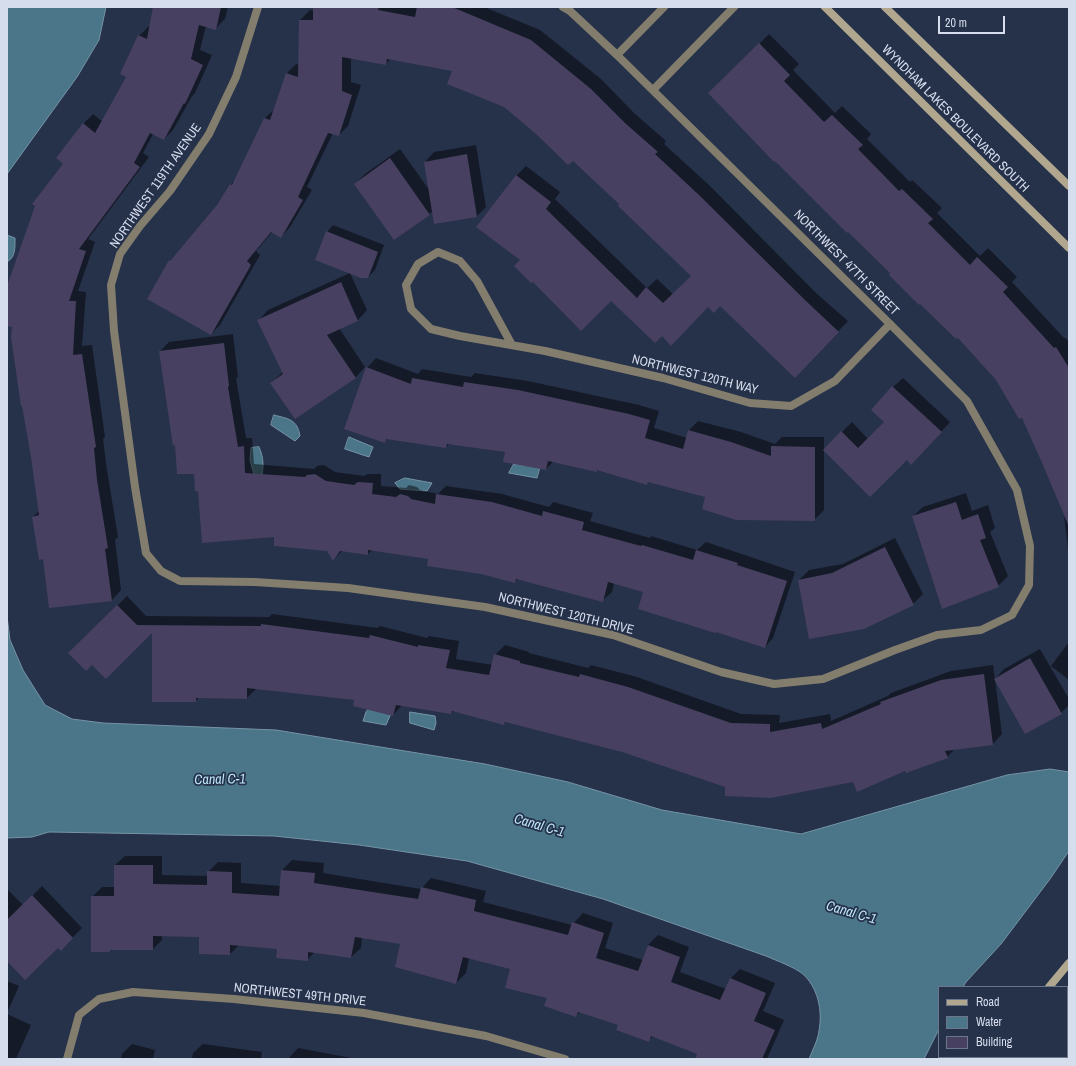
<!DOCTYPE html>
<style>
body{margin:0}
#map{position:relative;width:1076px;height:1066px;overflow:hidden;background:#26314a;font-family:"Archivo Narrow",sans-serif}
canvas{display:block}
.frame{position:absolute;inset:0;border:8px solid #d6dded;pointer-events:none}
.legend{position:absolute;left:938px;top:986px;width:130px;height:72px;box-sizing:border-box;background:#26314a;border:1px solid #6c768b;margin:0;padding:5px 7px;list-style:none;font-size:12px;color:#d6dded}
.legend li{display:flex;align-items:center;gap:8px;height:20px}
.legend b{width:20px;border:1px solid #6c768b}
.scale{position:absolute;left:938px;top:16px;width:67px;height:18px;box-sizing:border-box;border:2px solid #d6dded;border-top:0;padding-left:5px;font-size:12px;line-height:14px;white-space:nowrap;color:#d6dded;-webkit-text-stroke:3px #26314a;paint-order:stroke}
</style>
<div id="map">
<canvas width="1076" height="1066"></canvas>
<div class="frame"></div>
<ul class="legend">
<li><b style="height:5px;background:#b1a78e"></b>Road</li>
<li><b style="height:11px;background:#4b7588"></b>Water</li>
<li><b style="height:11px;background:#484060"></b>Building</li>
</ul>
<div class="scale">20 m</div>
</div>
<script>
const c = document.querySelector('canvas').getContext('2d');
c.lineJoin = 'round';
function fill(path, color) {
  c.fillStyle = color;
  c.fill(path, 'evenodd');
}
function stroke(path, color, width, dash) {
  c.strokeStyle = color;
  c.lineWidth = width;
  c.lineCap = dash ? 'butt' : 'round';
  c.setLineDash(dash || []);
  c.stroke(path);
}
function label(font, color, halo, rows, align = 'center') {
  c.font = font + ' "Archivo Narrow",sans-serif';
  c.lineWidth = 3.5;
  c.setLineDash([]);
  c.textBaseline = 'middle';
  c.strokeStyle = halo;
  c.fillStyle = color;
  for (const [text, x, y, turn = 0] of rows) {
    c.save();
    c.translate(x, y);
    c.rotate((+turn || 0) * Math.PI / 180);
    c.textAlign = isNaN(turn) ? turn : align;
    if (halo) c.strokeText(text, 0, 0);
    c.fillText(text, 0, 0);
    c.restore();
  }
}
const water = new Path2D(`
 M7,7h99l-7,33 -22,37 -70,97z
 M7,235l8,3c0,9 1,19 -8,24z
 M274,415c15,4 23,4 26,21l-5,5 -24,-16z
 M349,437l24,10 -4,10 -24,-8z
 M259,447c5,11 5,20 2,32l-6,-1 -5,-18 1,-12z
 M514,464l26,3 -3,11 -28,-5z
 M405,478l27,5 -5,8 -27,-2 -5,-6z
 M7,616l3,24 13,30 22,35 27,14 31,4 173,7 209,34 83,18 94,28 139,24 206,-59 43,-6 19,3v79l-19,28 -49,65 -35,38 -3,5h-24v42l-15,30h-115c3,-8 7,-15 9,-23 5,-21 2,-45 -14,-61 -9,-8 -27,-14 -38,-19l-163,-57 -136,-38 -108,-16 -85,-9 -225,-4 -17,5 -25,1z
 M372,705l20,6 -6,14 -23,-4 3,-9z
 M410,712l25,4 1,7 -2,7 -24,-7z`);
const shadow = new Path2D(`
 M155,7h73l-3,12 -10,10 -9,-3 -6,24 12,5 -17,38 -3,3 -19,34 -9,9 -11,-5 -10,19 6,4 -61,82 7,3 -17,49 8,1 -4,54 10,-1 13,92 -2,2 4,31 11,67 -3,3 6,50 -9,10 -68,-42 -11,-41 7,-7 -27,-184 -6,-1v-37l76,-164 10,-10 10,8 24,-46 12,-40 10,-10 2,1z
 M314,7h170l56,23 61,49 33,34 32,28 -2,3 45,41 107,108 32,28 -44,46 -84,-62h-12l-46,30 -51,-35 -90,-40 -44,-34 40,-51 9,-9 34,26 -5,7 92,89 10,-9 16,15 19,-18 -72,-72 -47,-45 -69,-53 -50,-36 -63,-12 -5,6 -35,-7v25l10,3 -13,41 -9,9 -6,-2 -26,54 5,3 -22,37 -9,10 -9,-5 -16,19 4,4 -40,70 -9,9 -41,-73 48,-55 13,-22 5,-5 29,-61 10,-9 12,-36 9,-9 3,1 1,-45 10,-10 4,1z
 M769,34l30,30 -6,6 42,43 7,-7 29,28 -4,5 43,43 2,-2 30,28 -5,5 43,43 8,-8 29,29 -5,5 52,56h2l3,5v215l-5,-43 -20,-51 -22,-47 -25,-38 -39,-43 -67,-63 -181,-180z
 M476,145l10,62 -9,9 -44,-5 -38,28 -40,-55 10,-10 35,-25 30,42 -5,-29 9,-10z
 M333,225l51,20 -9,25 -7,7 -41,-45z
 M350,273l17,37 -9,10 -19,8 26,39 -9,10 -61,41 -24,-35 12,-11 -24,-52 9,-10z
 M233,334l5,43 -2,1 10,60h6l2,26 60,5 3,-3 7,-1 11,7 29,4 4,-2h13v12l25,2 3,-3 8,2 3,3 18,4 8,-8 56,8 47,13 4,-5 40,11 -3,8 60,17 1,-2 46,14 9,-8 89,30 -22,66 -8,9 -121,-56 -30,-8 -2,9 -9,8 -85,-21 -4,3 -85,-24 -57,-8 -4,4 -26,-3 -9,9 -6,-10 -52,-14 -77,-46 -3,-18 -19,-28 -16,-93 9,-9z
 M376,358l42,16 4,-5 49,8 4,-4 53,8 111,24 20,6 -5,17 33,10 2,-8 9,-9 43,11 34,12 7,-7h42v73l-10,10 -107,-24 -57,-15 -3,3 -49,-15 -2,2 -42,-10 -8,8 -39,-17 -57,-9 -4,4 -58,-9 -4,4 -17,-74z
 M903,378l47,44 -29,32 -14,5 -83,-9 28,-28 16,17 18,-17 7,-35z
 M966,493l6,18 16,-6 7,23 -5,4 18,44 -10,10 -85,-70 10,-9z
 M895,538l28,56 -10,10 -49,24 -65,-48 10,-10 34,-6z
 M127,596l19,20 123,1 3,-3 106,14 2,-2 47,12 2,-2 30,5 -3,18 37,6 2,-10 10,-10 24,7v1l59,15 3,-3 46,12 104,37 39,1 -1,8 51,-9 1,7 57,-25 3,-3 60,-22 42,-6 2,14 9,-10 36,-20 29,50v6l-8,8 -35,20 -31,-54 7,55 -9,10 -38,5 -8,8 -41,13 -52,11 -128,5 -104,-35 -116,-29 -2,2 -50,-13 -3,2 -49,-8 -9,10 -38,-15 -98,-12 -10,10 -47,-1 -5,4 -42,-71 -61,34 -22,-11z
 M1069,642v38l-18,-14z
 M125,856h37v19l46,1v-4l10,-10 23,1v20l40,3 1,-16 10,-10 32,3 -1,10 98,16 10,-11 55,13 -3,11 89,23 11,-12 30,10 -8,25 38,12 5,-15 10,-10 31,12 -9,25 46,17 5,-11 9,-9 35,14 -12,28 21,9 -17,39h-67l-2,-6 -45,-17 -5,5 -29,-16 -39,-13 -4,4 -28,-18 -37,-30 -42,-10 -3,15 -10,10 -54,-39 -40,-7 -1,11 -10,9 -36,-5 -8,8 -29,-12 -39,-3 -9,9 -30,-18 -38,-1v5l-9,9h-41l-2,2h-18v-54l10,-10h13v-22z
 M42,886l40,42 -21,21 -3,-2 -51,12v-70l16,16z
 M7,981l12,5 -12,27z
 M7,1014l24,11 -15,34h-9z
 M132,1044l23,6 -2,9h-32l1,-5z
 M203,1044l59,8 -1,7h-69l1,-6z
 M298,1048l59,11h-69z`);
const building = new Path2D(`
 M153,7h68l-5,23 -17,-5 -8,34 12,6 -18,39 -1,-1 -20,37 -14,-7 -16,30 6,4 -61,82 7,2 -17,50h7l-3,54 9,-1 14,93 -2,1 3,32 11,68 -3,1 7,52 -63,7 -6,-49 -4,1 -7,-43 7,-2 -8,-58 -9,-51h-1l-10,-69 1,-10 -5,-1v-40l28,-80 -3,-2 31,-40 -7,-6 27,-35 12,10 31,-56 -6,-3 18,-39 9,4z
 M313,7h66l-1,3 37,7 2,-10h35l79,33 60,49 34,34 33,29 -3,2 44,41 108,107 32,30 -44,46 -75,-72 -6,7 -6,-6 -37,39 -9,-10 -7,7 -44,-42 -30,30 -48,-49 -2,1 -17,-17 6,-6 -44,-33 40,-52 35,27 -5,7 91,89 9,-11 17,16 28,-27 -73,-70 1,-2 -46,-43 -5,4 -33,-32 -31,-26 -57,-23 5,-13 -65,-12 -1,6 -44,-8v34l10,4 -13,41 -11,-3 -30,64 5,3 -22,38 -10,-6 -24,29 4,4 -40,70 -64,-36 22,-39 1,1 47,-56 13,-21 2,1 32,-67 6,2 16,-47 12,4 1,-57h14z
 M759,43l31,32 -6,6 40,41 8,-7 31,30 -5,4 41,42 3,-2 31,30 -5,4 42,42 7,-8 31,30 -5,5 51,56 2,-1 13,21v159l-26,-62 -21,-47 -3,1 -23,-39 -38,-42 -2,1 -36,-35 -1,1 -30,-30 1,-2 -42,-41 -1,1 -72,-72 -1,1 -66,-69z
 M467,154l10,63 -43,7 -10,-62z
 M390,158l40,57 -36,25 -40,-56z
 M326,231l52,21 -10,26h-7l-46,-18z
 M341,282l17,39 -31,14 29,43 -61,41 -25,-36 13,-9 -26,-54z
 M224,343l5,43 -1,1 10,60 6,-1 1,27 60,4 2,-2 8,-1 11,7 28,4 4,-3 15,1 -1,11 24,3 4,-3 8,2 3,3 24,5 1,-10 56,8 50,14 1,-5 41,11 -2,8 59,16 1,-1 51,15 3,-10 42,13 -1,2 50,16 -22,67 -49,-16 -1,1 -77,-24 5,-17 -35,-10 -5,20 -87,-23 -1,4 -34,-9 -54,-8 1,-7 -60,-9v5l-28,-4 -7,10 -6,-10 -53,-5v-9l-72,6 -4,-52h-3l-1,-17h-17l-2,-29 -2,1 -14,-95z
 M366,367l45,17 1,-6 51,9 1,-5 54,8 111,24 21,6 -5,18 38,11 5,-19 43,12 40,14v-10l44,1v74l-79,-1 -34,-11 3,-12 -57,-15 -1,3 -50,-15v2l-49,-11 -2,9 -43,-8 2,-10 -58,-8 -1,4 -60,-9 -1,4 -41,-14z
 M892,386l50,46 -31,33 -4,-5 -37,37 -47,-47 18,-19 17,17 26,-26 -13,-12z
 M956,502l6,18 16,-6 8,24 -6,2 19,47 -57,22 -30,-93z
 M885,547l29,58 -50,24 -55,10 -11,-59 34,-7z
 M117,605l20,20 124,1v-2l108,14 1,-3 48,12v-2l32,5 -4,18 43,7 5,-21 26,7v2l59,14 1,-3 48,13 103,36 39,1v8l51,-9 1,6 59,-25 -1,-2 61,-22 43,-6 9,71 -48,6 3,7 -42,15 -1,-2 -48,21 -4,-10 -82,16 -46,-2v-9l-103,-35 -117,-30 -1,3 -52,-14 -1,3 -55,-9 -3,11 -40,-10 1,-6 -107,-12v11l-51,-1v4h-44v-69l-46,46 -14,-14 -6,6 -18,-18z
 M1030,658l32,56 -37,20 -31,-55z
 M114,865h39v19l54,1v-14l25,1v21l47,3 2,-26 34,3 -1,10 104,16 3,-12 55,13 -2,11 94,24 4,-13 32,11 -8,25 42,13 10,-26 32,12 -9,25 49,18 10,-22 36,15 -12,28 21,9 -13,29h-67l2,-5 -46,-18 -2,6 -33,-12 2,-5 -40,-13 -2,5 -32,-11 3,-8 -42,-10 5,-19 -47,-12 -7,27 -61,-17 5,-23 -45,-7 -4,21 -43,-6v9l-32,-3 1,-9 -47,-4v10l-31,-1v-17l-46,-1v14h-43v2h-19v-56h23z
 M32,895l41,43 -12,13 -3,-3 -33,32 -18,-19v-41z`);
const street = new Path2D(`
 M258,7l-22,70 -27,57 -39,57 -30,35 -20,28 -9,31 3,46 21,156 11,66 15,18 19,10 75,1 93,6 137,19 128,28 108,37 53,12 49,-5 72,-29 42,-15 44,-5 31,-15 17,-30 1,-39 -13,-56 -50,-89 -77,-77 -273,-269 -47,-44 -7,-4
 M617,55l47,-48
 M653,90l81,-83
 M512,345l-35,-64 -17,-20 -22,-9 -20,12 -12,21 5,24 20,20 29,7 85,15 118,27 87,25 41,3 44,-25 55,-57
 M67,1059l12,-44 20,-16 34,-7 101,7 130,14 122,23 79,23`);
const secondary = new Path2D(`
 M825,7l244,241
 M885,7l184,179
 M1049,987l20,-24
 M1067,1034l2,-3
 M999,1059l1,-2
 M1049,1059l1,-2`);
const streetNames = [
 ["WYNDHAM LAKES BOULEVARD SOUTH",955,119,45],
 ["NORTHWEST 119TH AVENUE",156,186,-55],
 ["NORTHWEST 47TH STREET",846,263,45],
 ["NORTHWEST 120TH WAY",695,375,14],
 ["NORTHWEST 120TH DRIVE",566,614,14],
 ["NORTHWEST 49TH DRIVE",300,995,6]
];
const waterNames = [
 ["Canal C-1",220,780,-1],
 ["Canal C-1",539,826,16],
 ["Canal C-1",851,913,16]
];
fill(water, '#4b7588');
stroke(water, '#7594a6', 1);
fill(shadow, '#0007');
fill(building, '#484060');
stroke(street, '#837d6d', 8);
stroke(secondary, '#b1a78e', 8);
label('13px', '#d6dded', '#26314a', streetNames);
label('italic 14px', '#bce5f9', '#26314a', waterNames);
</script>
